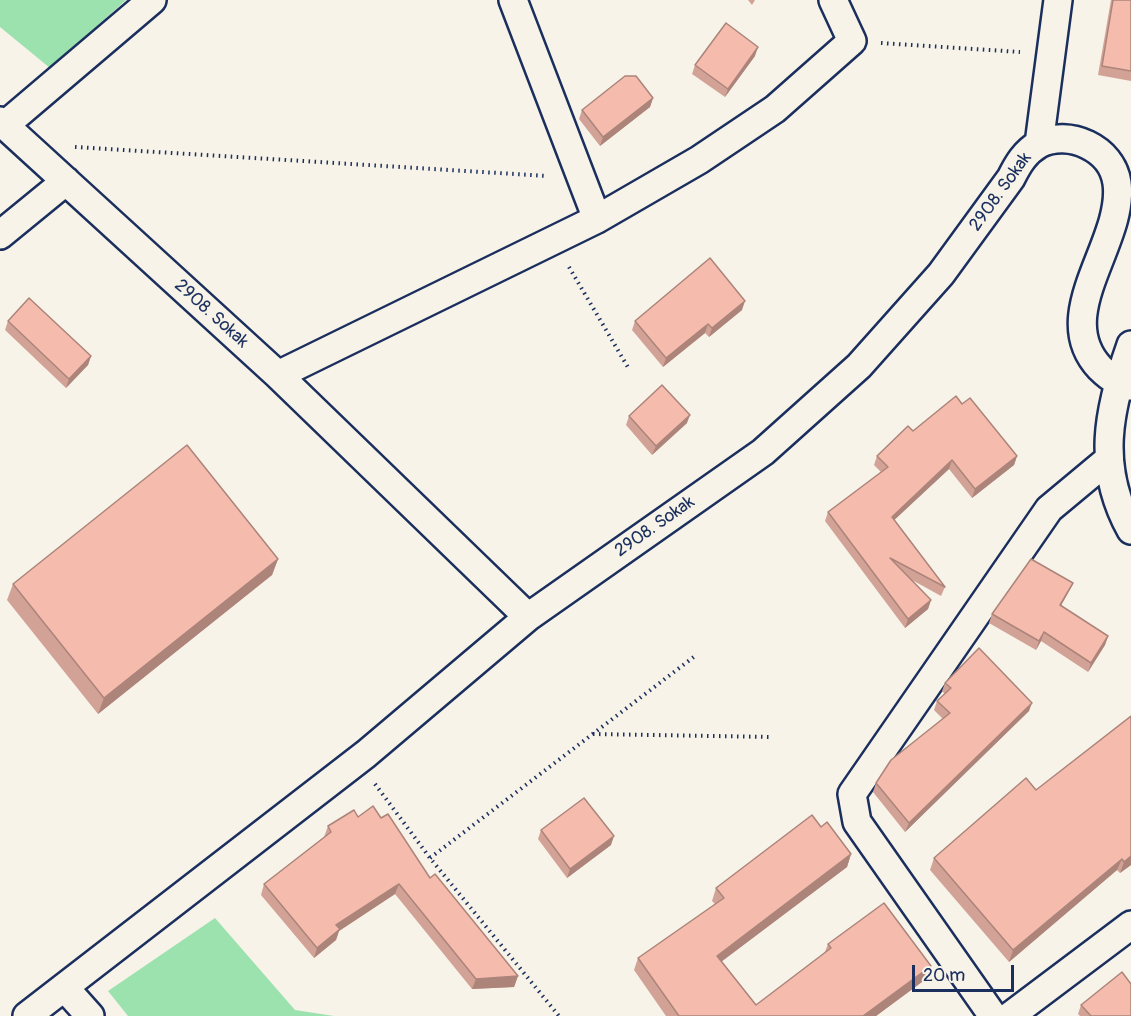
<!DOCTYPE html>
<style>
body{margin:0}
#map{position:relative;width:1131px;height:1016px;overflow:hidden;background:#f7f3e8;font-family:Pangolin,sans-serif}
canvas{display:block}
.scale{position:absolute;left:912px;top:965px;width:102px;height:27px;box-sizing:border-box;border:3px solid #1b2f5e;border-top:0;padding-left:8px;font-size:18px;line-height:21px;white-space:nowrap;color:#1b2f5e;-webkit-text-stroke:4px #f7f3e8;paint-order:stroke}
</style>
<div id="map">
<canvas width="1131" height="1016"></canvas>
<div class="scale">20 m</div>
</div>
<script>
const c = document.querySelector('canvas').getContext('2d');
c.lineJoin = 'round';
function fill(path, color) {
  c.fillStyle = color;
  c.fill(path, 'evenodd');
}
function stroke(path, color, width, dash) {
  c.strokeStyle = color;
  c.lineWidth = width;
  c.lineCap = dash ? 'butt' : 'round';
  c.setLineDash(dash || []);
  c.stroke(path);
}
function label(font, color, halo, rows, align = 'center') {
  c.font = font + ' Pangolin,sans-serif';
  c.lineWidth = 4.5;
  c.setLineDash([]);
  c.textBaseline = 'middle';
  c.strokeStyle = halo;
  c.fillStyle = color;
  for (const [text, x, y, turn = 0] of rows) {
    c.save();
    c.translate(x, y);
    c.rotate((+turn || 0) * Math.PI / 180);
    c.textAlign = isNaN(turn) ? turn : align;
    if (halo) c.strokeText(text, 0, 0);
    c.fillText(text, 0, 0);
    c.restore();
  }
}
const green = new Path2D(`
 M0,0h126l-76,68 -50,-41z
 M215,918l80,92 39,6h-206l-20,-25z`);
const path = new Path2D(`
 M881,43l139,9
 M75,147l472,29
 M569,267l60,102
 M593,734l179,3
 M375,784l55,74 129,158
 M430,858l265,-202`);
const street = new Path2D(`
 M513,0l84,219
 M0,121l278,254 250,242 235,-165 96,-86 82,-92 70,-96c7,-14 14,-26 28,-34 30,-15 73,4 78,39 8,60 -68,131 -17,185 8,8 19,16 31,18
 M5,125l147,-125
 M1039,144l19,-144
 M0,235l66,-54
 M1131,345c-23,65 -35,122 0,185
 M278,375l319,-156 102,-59 76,-51 77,-68 -19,-41
 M65,988l25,28
 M27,1016l339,-262 162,-137
 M993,1016l-136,-194 -5,-28 197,-285 60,-50
 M1010,1016l121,-91`);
const wall = new Path2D(`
 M748,0h7l-3,5z
 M1111,0h20v81l-33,-6z
 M755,56l-30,41 -33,-23 3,-9z
 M653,98l-3,9 -50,39 -21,-27 3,-9z
 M742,310l-33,27 -4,-4 -42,34 -31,-37 3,-9z
 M8,321l83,35 -3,9 -22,23 -61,-58z
 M962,404l55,52 -3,9 -42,33 -23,-29 -55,51 51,67 -4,9 -29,-16 19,20 -3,9 -23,19 -80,-107 3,-9 53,-40 -7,-7 3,-9 36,-25z
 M629,416l58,7 -35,32 -26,-30z
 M278,559l-6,16 -174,139 -91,-114 6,-16z
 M1073,583l-4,8 -8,14 47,31 -3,9 -17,27 -47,-31 -5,9 -47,-27 3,-9z
 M945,683l84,28 -124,121 -32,-40 3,-9 67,-64 -9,-9 3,-9 8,-7 -3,-3z
 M1036,790l95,75 -11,8 -3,-3 -108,92 -79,-92 4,-12z
 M358,817l23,1 49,60 88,98 -4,11 -42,2 -77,-95 -56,37 -3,9 -22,18 -53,-63 3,-11 60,-47 4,-11z
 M821,827l30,27 -4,13 -125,94 34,44 68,-51 4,-10 98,35 -50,37h-210l-32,-46 4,-12 77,-54 -3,-3 4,-13z
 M541,830l70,15 -44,33 -29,-39z
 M1081,1005l50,11h-51l-2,-2z`);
const shadedWall = new Path2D(`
 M758,47l-3,9 -30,41 3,-8z
 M653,98l-3,9 -50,39 3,-9z
 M745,301l-3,9 -33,27 3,-9z
 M708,324l-3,9 -42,34 3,-9z
 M91,356l-3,9 -22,23 3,-9z
 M690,415l-3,8 -35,32 4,-9z
 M1017,456l-3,9 -42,33 3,-9z
 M952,460l-3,9 -60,56 3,-8z
 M278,559l-6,16 -174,139 6,-16z
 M1073,583l-4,8 -12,22 3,-8z
 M931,600l-3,9 -23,19 3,-9z
 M1044,632l-3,9 -5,9 3,-9z
 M1108,636l-3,9 -17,27 3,-9z
 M1032,703l-3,8 -124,121 4,-9z
 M614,836l-3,9 -44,33 3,-9z
 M851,854l-4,13 -134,101 4,-12z
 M1131,856v9l-11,8 4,-11z
 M1122,859l-5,11 -108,92 4,-12z
 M399,884l-4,10 -56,37 -3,9 -22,18 3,-10 19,-23z
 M931,966l-5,13 -50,37h-13z
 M518,976l-4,11 -42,2 4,-10z`);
const building = new Path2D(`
 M1113,0h18v71l-29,-5z
 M726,23l32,24 -30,42 -33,-24z
 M625,76h11l17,22 -50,39 -21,-27z
 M710,258l35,43 -33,27 -4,-4 -42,34 -31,-37z
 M29,298l62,58 -22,23 -61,-58z
 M662,385l28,30 -34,31 -27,-30z
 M956,396l6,8 8,-6 47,58 -42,33 -23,-29 -60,57 53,70 -55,-29 41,42 -23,19 -80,-107 60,-45 -11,-11 31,-30 5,5z
 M187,445l91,114 -174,139 -91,-114z
 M1031,559l42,24 -13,22 48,31 -17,27 -47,-31 -5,9 -47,-27z
 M979,648l53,55 -123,120 -33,-40 15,-23 59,-47 -13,-12 14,-13 -6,-5z
 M1131,716v140l-7,6 -2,-3 -109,91 -79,-92 92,-80 10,12z
 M584,798l30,38 -44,33 -29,-39z
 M373,806l8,12 7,-4 42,64 5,-4 83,102 -42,3 -77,-95 -63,41 4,4 -23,19 -53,-64 67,-52 -3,-6 26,-16 4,7z
 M812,815l9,12 6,-5 24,32 -134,102 39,49 75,-57 -3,-4 56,-41 47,63 -68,50h-184l-41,-58 86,-60 -8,-10z
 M1122,972l9,12v32h-40l-10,-11z`);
const streetNames = [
 ["2908. Sokak",1001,192,-54],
 ["2908. Sokak",211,314,42],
 ["2908. Sokak",655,527,-35]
];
fill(green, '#9ce2af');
stroke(street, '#1b2f5e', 32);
stroke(path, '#1b2f5e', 4, [1.5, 4.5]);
stroke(street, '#f7f3e8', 27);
fill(wall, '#d3a296');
fill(shadedWall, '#ac847a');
fill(building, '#f5bcae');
stroke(building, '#ac847a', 1.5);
label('18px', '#1b2f5e', '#f7f3e8', streetNames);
</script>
